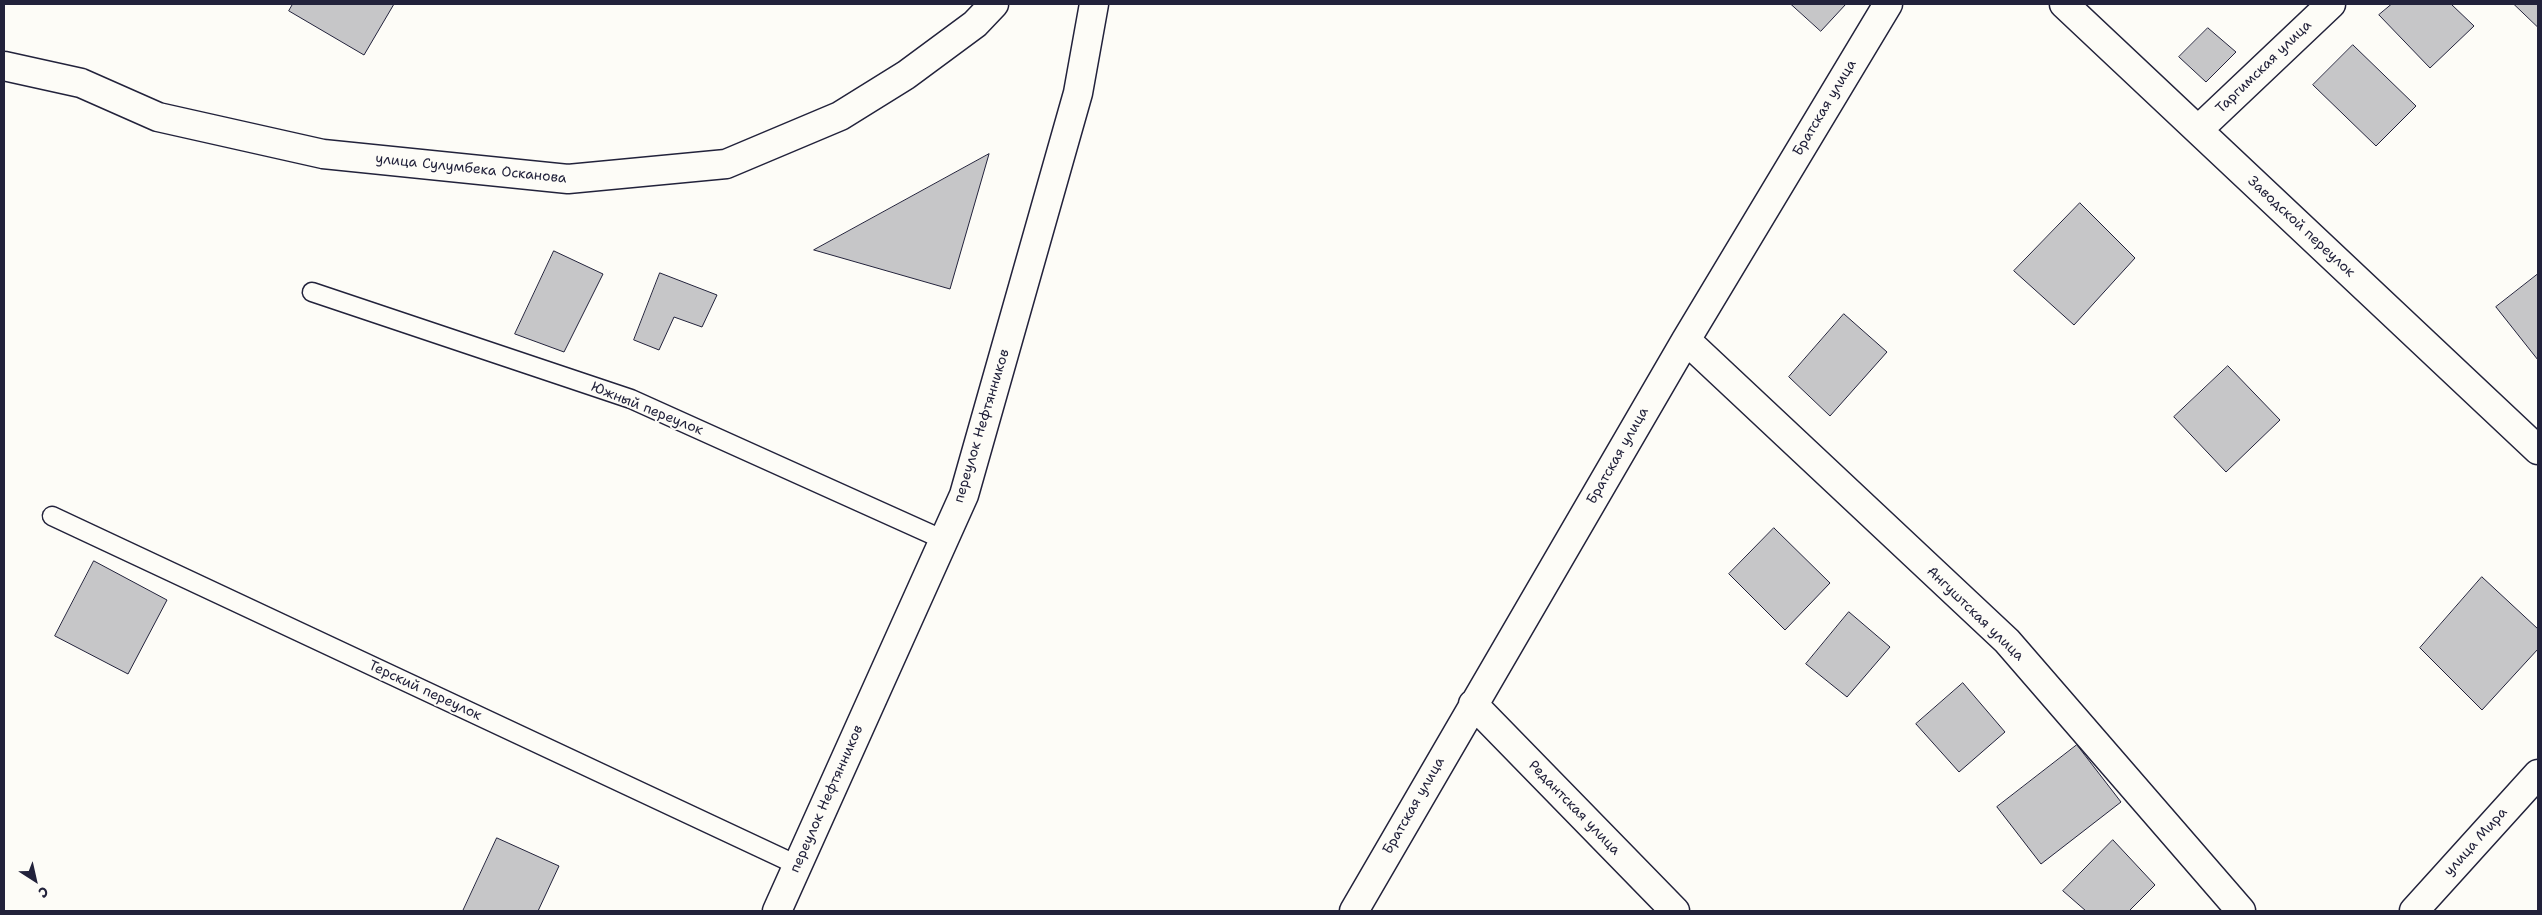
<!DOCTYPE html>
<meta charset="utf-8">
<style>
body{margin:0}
#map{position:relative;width:2542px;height:915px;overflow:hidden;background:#fdfcf7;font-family:"Shantell Sans",sans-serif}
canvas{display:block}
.frame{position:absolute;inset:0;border:5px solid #22223b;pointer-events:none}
.north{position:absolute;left:10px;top:855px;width:50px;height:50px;-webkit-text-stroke:4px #fdfcf7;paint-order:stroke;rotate:145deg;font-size:14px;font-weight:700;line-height:20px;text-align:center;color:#22223b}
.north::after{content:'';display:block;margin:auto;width:18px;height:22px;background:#22223b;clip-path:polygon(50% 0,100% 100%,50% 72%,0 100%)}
</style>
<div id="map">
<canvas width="2542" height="915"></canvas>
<div class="frame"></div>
<div class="north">С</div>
</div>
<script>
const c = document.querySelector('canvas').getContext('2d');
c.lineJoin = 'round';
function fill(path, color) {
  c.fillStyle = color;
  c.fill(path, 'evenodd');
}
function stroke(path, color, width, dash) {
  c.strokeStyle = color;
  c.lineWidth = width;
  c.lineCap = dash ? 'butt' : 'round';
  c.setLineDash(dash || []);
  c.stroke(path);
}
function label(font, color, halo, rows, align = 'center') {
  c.font = font + ' "Shantell Sans",sans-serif';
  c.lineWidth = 4;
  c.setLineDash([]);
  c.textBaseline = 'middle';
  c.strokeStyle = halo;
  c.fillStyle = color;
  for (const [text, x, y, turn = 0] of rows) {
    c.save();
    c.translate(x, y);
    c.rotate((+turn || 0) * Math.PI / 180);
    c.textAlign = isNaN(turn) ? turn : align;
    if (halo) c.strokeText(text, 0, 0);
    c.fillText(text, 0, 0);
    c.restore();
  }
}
const building = new Path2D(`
 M293,4h101l-30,51 -75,-44z
 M1791,4h55l-25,27z
 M2392,4h59l23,22 -44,42 -51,-53z
 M2514,4h24v23z
 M2208,28l28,24 -30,30 -27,-25z
 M2353,45l63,61 -40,40 -63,-61z
 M989,154l-39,135 -136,-39z
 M2080,203l55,55 -61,67 -60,-54z
 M554,251l49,23 -39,78 -49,-18z
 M660,273l57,22 -15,32 -28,-10 -15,33 -25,-10z
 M2538,274v86l-42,-53z
 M1844,314l43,38 -57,64 -41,-39z
 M2228,366l52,54 -54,52 -52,-55z
 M1774,528l56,55 -45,47 -56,-56z
 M94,561l73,39 -39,74 -73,-38z
 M2482,577l56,52v20l-56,61 -62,-62z
 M1849,612l41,35 -43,50 -41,-33z
 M1963,683l42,49 -46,40 -43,-48z
 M2077,745l44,57 -80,62 -44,-57z
 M497,838l62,28 -21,45h-75z
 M2113,840l42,45 -26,26h-43l-23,-20z`);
const service = new Path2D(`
 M312,292l319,107 313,141
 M52,516l745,349`);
const minor = new Path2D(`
 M2064,4l474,446
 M2198,130l133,-126
 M1686,340l321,301 234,270
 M1473,704l202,207
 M777,911l187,-416 114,-402 16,-89
 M1354,911l332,-571 202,-336
 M2414,911l124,-137`);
const secondary = new Path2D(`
 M4,66l77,17 77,34 165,37 245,25 158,-15 114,-48 66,-41 69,-51 19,-20`);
const streetNames = [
 ["Таргимская улица",2264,67,-44],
 ["Братская улица",1825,108,-59],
 ["улица Сулумбека Осканова",471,169,6],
 ["Заводской переулок",2301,227,43],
 ["Южный переулок",647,409,22],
 ["переулок Нефтянников",982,426,-73],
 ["Братская улица",1618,456,-60],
 ["Ангуштская улица",1975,614,44],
 ["Терский переулок",425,691,25],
 ["переулок Нефтянников",827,799,-66],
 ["Братская улица",1414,806,-60],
 ["Редантская улица",1574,808,46],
 ["улица Мира",2476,842,-48]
];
fill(building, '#c6c6c8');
stroke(building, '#22223b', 1);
stroke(service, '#22223b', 21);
stroke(minor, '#22223b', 31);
stroke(secondary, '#22223b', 31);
stroke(service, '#fdfcf7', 18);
stroke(minor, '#fdfcf7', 28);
stroke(secondary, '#fdfcf7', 28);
label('14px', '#22223b', '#fdfcf7', streetNames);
</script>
